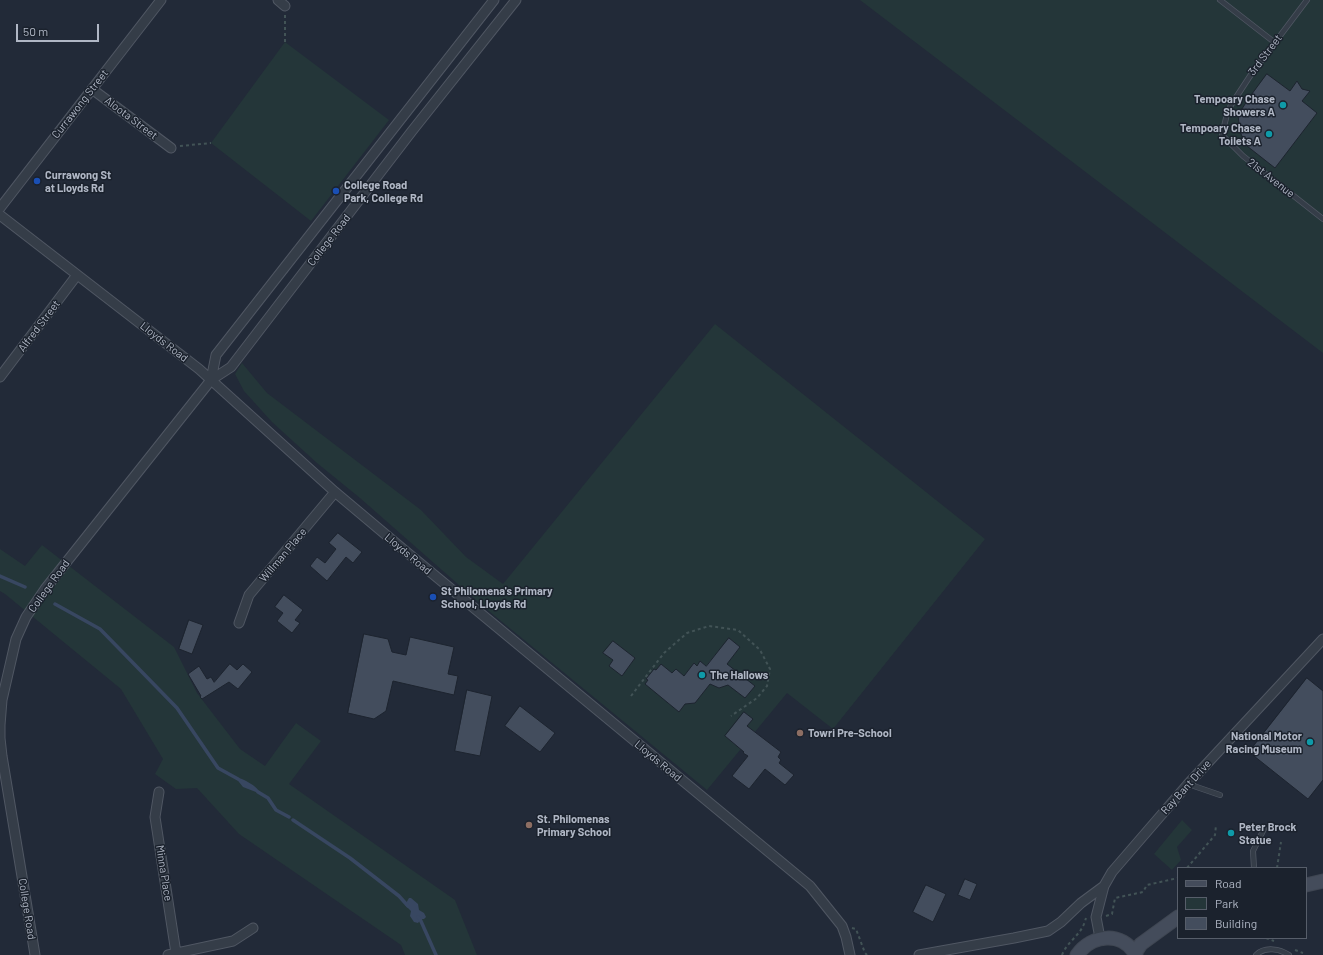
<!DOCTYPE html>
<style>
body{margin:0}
#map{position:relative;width:1323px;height:955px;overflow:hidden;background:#222a38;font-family:Barlow,sans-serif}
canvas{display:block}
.legend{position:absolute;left:1177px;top:867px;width:130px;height:72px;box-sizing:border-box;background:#1b222d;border:1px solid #575e6a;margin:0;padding:5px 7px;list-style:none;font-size:12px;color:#b0b7c5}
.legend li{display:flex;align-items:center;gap:8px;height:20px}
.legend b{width:20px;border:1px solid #575e6a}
.scale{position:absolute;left:16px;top:24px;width:83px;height:18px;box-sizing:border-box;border:2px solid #b0b7c5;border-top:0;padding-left:5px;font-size:12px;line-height:14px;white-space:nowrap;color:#b0b7c5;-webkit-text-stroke:3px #1b222d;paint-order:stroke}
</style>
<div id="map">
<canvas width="1323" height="955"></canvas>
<ul class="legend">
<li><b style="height:5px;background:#444c5b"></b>Road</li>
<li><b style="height:11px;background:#243639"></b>Park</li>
<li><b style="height:11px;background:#434d5d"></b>Building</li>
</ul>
<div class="scale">50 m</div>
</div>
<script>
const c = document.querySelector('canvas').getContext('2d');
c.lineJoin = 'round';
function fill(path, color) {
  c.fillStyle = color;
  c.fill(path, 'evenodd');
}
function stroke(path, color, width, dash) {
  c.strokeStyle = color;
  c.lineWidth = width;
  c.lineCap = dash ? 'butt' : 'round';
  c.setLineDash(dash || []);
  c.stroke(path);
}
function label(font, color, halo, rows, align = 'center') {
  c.font = font + ' Barlow,sans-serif';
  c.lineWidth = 3;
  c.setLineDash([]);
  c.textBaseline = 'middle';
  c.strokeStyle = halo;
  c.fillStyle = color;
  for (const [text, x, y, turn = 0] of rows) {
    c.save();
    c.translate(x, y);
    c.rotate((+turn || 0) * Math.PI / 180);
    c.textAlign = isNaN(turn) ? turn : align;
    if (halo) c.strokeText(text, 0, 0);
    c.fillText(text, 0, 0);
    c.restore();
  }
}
const green = new Path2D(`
 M860,0h463v353z
 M285,42l104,78 -78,101 -100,-78z
 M715,324l270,215 -152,190 -46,-36 -80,97 -223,-183 -124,-109 -43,-35 -45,-41 -28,-31 -9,-17 7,-11 25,30 154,117 45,47 37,27z
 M42,545l132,102 23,46 43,56 25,17 31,-43 25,18 -32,43 166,116 22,55h-72l-4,-10 -162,-111 -42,-46 -21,1 -21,-15 8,-15 -42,-70 -116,-95 -5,-3v-42l25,17z
 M1182,820l10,10 -15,17 4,13 -9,10 -18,-16z`);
const water = new Path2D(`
 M235,777c8,1 22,9 26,17l-18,-7z
 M409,898h2l7,6 1,6 5,3 2,4 -2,2h-3l-3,4 -4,-1 -4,-6 1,-5 -6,-6z`);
const stream = new Path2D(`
 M0,576l25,11
 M55,604l45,25 77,79 41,60 20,11
 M258,792l10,6 8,12 13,7
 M293,820l57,38 49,38 9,10
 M418,917l2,2 16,36`);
const building = new Path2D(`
 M1267,74l23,17 7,-10 5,8 8,2 -8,10 15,12 -42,55 -28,-22 -7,-14 -2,-17 11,-17z
 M338,533l24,19 -9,11 -7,-6 -19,24 -17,-15 7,-9 8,6 11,-14 -7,-6z
 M284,595l19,15 -8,10 5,3 -8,10 -15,-12 6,-8 -8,-6z
 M189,620l14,5 -11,29 -13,-5z
 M364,634l24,5 4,13 14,3 4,-18 44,10 -6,27 10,2 -4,19 -61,-14 -7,30 -12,8 -26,-6z
 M729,638l11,9 -13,17 28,22 -10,12 -17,-13 -9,3 -9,-4 -15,19 -10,1 -6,8 -34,-28 3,-4 -2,-1 8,-10 2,1 5,-6 11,9 4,-4 8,7 10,-13 3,3 3,-5 6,5z
 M613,641l22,17 -13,18 -13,-10 4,-6 -10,-7z
 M230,664l7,6 6,-6 9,8 -14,17 -9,-7 -27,17 -2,-2 1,-1 -13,-22 11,-8 8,13 4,-2 3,5z
 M1307,678l16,13v89l-15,19 -59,-47z
 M467,690l25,6 -12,60 -25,-5z
 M520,706l35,27 -15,19 -35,-26z
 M744,712l9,7 -6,7 34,26 -3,5 3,3 -2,3 15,12 -9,10 -20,-16 -16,20 -17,-13 16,-20 -5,-3 1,-1 -19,-16z
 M965,879l12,5 -7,16 -12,-5z
 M926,885l20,9 -13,28 -20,-10z`);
const path = new Path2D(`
 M285,42v-27
 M180,146l31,-3
 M631,696l33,-43 23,-20 22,-7 29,4 22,20 10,19 -3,17 -10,12 -26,18
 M1187,868l28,-33 1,-10
 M1277,868l4,-26
 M1106,916l6,-2 3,-16 28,-6 4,-7 31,-7
 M852,928l4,1 9,24 2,2
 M1266,938l8,3
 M1295,950l8,3
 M1062,955c4,-11 15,-18 20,-27 2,-3 3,-7 4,-10`);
const lane = new Path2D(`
 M1220,0l54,42
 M1307,0l-55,73 -21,32 -4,9 -5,21 21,21 80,63
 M1188,784l32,11
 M1254,868l-1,-17 11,-22
 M1256,955c9,-9 24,-6 33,0`);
const street = new Path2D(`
 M278,0l7,6
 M92,89l79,59
 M0,208l161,-208
 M0,215l199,154 136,123 69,58 406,336 32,40 4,11 4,18
 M0,377l77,-102
 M211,380l5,-25 278,-355
 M239,623l10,-28 86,-103
 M159,792l-4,25 21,136
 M1100,938l-4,-21 8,-31 8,-14 76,-88 135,-145
 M35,955l-33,-199 -2,-18v-13l2,-25 14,-61 10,-22 19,-28 166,-209 20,-13 181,-236 104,-131
 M168,955l65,-14 20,-13
 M919,955l95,-17 34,-7 13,-9 20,-19 23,-17`);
const secondary = new Path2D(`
 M1306,885l17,-4
 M1135,953l6,-9 37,-27
 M1077,955c15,-21 45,-24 59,0`);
const markers = [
 [1283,105,4,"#0f9aa8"],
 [1269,134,4,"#0f9aa8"],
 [37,181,4,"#1a4fb4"],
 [336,191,4,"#1a4fb4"],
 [433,597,4,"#1a4fb4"],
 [702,675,4,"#0f9aa8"],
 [800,733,4,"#8d6e63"],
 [1310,742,4,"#0f9aa8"],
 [529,825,4,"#8d6e63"],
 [1231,833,4,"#0f9aa8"]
];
const streetNames = [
 ["3rd Street",1265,55,-53],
 ["Currawong Street",80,104,-52],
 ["Aloota Street",131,118,37],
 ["21st Avenue",1271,178,38],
 ["College Road",329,240,-52],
 ["Alfred Street",39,326,-53],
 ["Lloyds Road",164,342,38],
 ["Lloyds Road",408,554,40],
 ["Willman Place",283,555,-50],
 ["College Road",49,586,-54],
 ["Lloyds Road",658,761,40],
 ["Ray Bant Drive",1186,787,-48],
 ["Minna Place",164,873,81],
 ["College Road",27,909,81]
];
const poiNames = [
 ["Tempoary Chase",1275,99,"right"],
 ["Showers A",1275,112,"right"],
 ["Tempoary Chase",1261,128,"right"],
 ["Toilets A",1261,141,"right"],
 ["Currawong St",45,175],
 ["at Lloyds Rd",45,188],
 ["College Road",344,185],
 ["Park, College Rd",344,198],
 ["St Philomena's Primary",441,591],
 ["School, Lloyds Rd",441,604],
 ["The Hallows",710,675],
 ["Towri Pre-School",808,733],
 ["National Motor",1302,736,"right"],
 ["Racing Museum",1302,749,"right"],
 ["St. Philomenas",537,819],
 ["Primary School",537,832],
 ["Peter Brock",1239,827],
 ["Statue",1239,840]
];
fill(green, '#243639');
fill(water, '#384761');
stroke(stream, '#384761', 3.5);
fill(building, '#434d5d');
stroke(building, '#1d242f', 1);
stroke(lane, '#505763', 6);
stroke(street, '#505763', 11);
stroke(secondary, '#3f4652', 15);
stroke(path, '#425356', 2, [3, 3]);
stroke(lane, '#353d48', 4.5);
stroke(street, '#353d48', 9);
stroke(secondary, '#444c5b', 13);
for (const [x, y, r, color] of markers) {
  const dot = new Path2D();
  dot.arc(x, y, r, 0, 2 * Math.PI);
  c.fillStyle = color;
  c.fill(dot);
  stroke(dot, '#1b222d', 1.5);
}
label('11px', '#b0b7c5', '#1b222d', streetNames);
label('bold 11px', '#b0b7c5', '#1b222d', poiNames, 'left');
</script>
